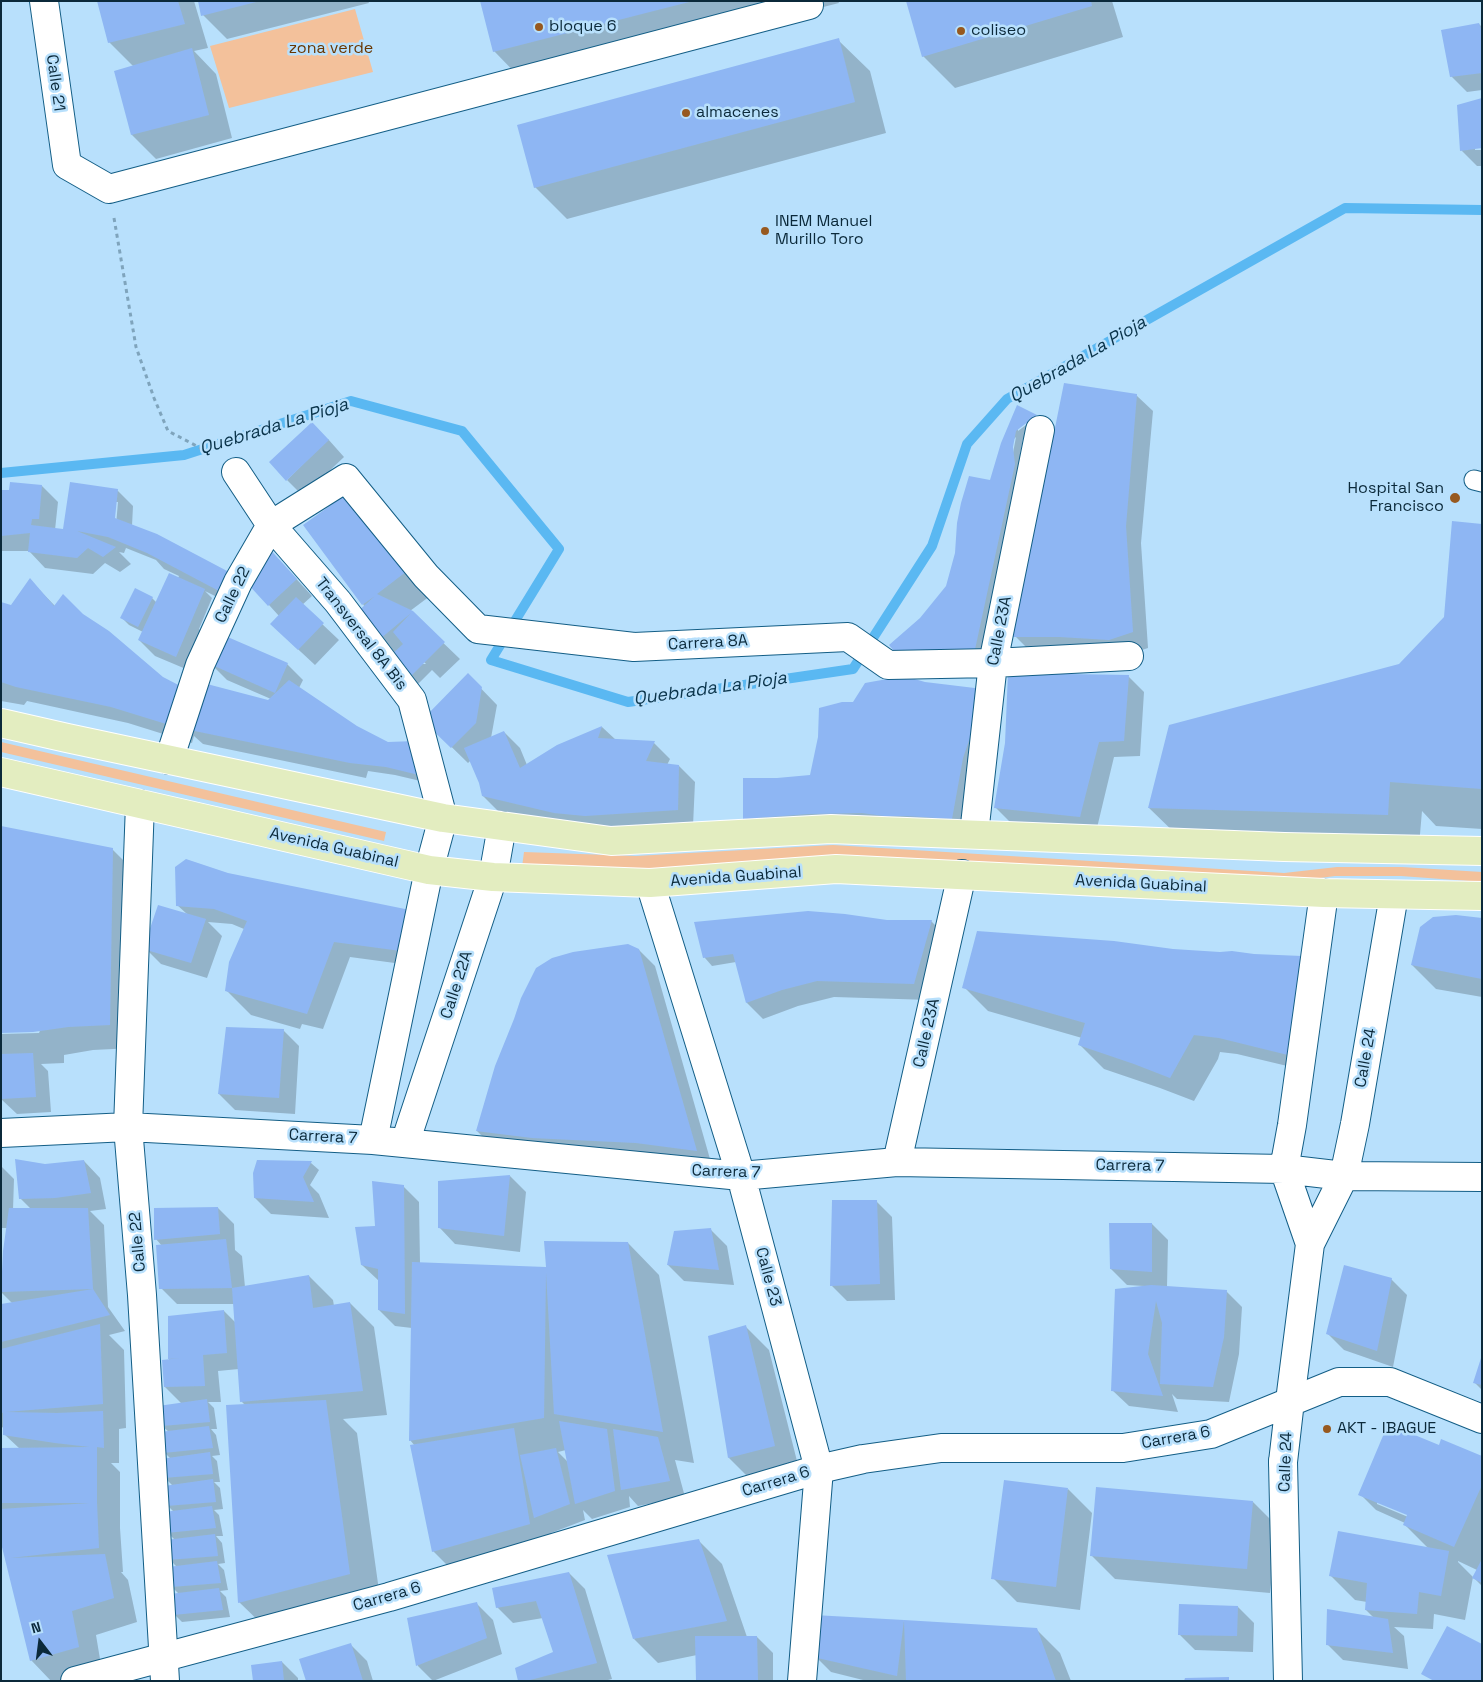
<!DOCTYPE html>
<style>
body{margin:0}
#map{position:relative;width:1483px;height:1682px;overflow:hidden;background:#b8e0fc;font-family:"Space Grotesk",sans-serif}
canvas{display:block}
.frame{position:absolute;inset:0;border:2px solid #0b293a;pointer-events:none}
.north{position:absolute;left:15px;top:1617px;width:50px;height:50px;-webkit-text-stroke:4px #b8e0fc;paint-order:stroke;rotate:345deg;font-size:14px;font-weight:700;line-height:20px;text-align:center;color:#0b293a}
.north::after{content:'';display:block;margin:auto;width:18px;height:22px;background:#0b293a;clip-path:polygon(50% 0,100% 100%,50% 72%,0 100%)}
</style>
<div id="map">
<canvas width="1483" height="1682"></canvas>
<div class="frame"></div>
<div class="north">N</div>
</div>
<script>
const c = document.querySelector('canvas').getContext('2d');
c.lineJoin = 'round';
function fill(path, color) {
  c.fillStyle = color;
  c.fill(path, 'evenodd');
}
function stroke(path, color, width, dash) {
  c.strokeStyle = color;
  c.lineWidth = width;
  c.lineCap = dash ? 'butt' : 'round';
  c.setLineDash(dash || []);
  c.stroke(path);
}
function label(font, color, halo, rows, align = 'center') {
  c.font = font + ' "Space Grotesk",sans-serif';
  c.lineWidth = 5;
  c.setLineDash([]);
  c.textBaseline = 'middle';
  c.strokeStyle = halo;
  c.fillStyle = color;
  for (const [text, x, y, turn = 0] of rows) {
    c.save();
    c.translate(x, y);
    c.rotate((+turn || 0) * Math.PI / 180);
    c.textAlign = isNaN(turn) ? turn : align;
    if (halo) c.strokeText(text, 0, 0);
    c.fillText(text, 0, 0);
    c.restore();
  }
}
const green = new Path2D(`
 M355,9l18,63 -144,36 -19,-62z
 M1,742l385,90 -2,9 -383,-89z
 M833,845l451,28 53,-6h65l80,5v10l-81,-6h-66l-52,7 -448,-25 -86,3 -110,9 -117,-3 2,-15 112,4z`);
const shadow = new Path2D(`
 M98,1h96l14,47 -14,3 22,23 16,64 -76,21 -24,-24 -17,-63 18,-6 -24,-24z
 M199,1h169l1,2 -142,36 -24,-24z
 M481,1h357l1,2 -314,80 -31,-32z
 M907,1h205l11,36 -168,51 -32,-32z
 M1479,24l3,3v63l-15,2 -16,-16z
 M838,40l32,31 16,62 -319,86 -32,-32z
 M1475,148v2h7v16h-5l-16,-16z
 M1136,395l17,16 -12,132 7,105 -21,7 -96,-3 -16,-16z
 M1018,407l18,9 8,7 -21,16 -3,16 2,18 -32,196 -69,-50 26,-32 48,-104zM1032,417l2,2 -16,12v-3zM1016,437l-3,16h-2l2,-13z
 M328,439l16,18 -41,39 -16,-16z
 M42,486l16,16 -3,28 9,1 53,-41 16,16 -1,20 96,47 7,33 -30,-15 7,7 -13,31 8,8 -14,35 -38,-16 -16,-16 4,-8 -14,-7 -8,-8 31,-19 4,4 22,-24 1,-2 -15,-7 -8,-9 -30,-12 -2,5 -5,-1 12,12 -11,8 -15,-9 -12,11 -48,-6 -16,-17h-28v-60zM115,502h3l-2,23 -2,-1z
 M352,491l82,102 -24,18 50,48 -20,19 -8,-8 -14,14 -20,-18 -3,-13 -14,-15 -18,-34zM407,645l19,19h-3l-18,-17z
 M1482,525v304l-46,-3 -14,-15 -3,35 -238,-7 -32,-31 251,-143 45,-48z
 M268,548l44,48 -10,9 37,35 -24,25 -28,-26 -8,-23 -10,-11z
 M30,580l26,27 26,8 81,64 26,13 80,10 2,-3 -44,-19 -16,-16h76l16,16 -4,8 130,95 -34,-8 -27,-4 -2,7 -163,-34 -9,-8 -2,7 -64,-20 -101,-22 -3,4 -23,-4v-97l10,2z
 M468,675l29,30 -6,33 13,-6 16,16 7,17 31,-19 44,-19 14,13 38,3 16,16 -3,6 12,1 16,16 -2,44 -91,5 -103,-19 -16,-16 -3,-13 -9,-23 -3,3 -44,-43z
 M1128,676l16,16 -4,64 -26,1 -18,75 -85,-9 -16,-16 11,-63z
 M821,709l171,27 -24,98 -207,1 -16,-16 32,-40 34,-3 8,-37z
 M112,849l24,24 -2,175 -41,2 -29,5v8l-23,1 7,7 3,41 -34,2 -16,-15v-65l38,-1z
 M228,874l181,37 8,55 -67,-9 -27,72 -21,-5 -2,5 -49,-14 -24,-24 17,-62 -12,-5 -24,-2 14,14 -15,42 -46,-14 -16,-16 42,-34 -10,-9z
 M1482,919v78l-46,-8 -24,-24z
 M886,921h45l16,16 -17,63 -96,-3 -36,9 -35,13 -16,-16 -11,-41 -24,4 -7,-8 -10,-35z
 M639,950l16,16 57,200 -219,-19 -16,-16z
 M1173,950l83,5 48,115 -67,-16 -17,-2 -2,7 -24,42 -34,-13 -56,-19 -24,-24 2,-7 -94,-27 -24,-24z
 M283,1030l16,16 -4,68 -60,-4 -16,-16z
 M84,1161l16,17 6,31 -16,2 14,14 4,82 17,24 -16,4 15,15 2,78 -7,1v34h-8l9,9v56l3,44h-2l7,8 9,42 -41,13 6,36 -35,10h-16l-20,-21 -25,-101 -3,-49 -2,-1v-59l19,-1 -16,-15 1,-6 -4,-1v-121l12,-2 -12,-12 7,-64h-7v-62l13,13 -1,31 18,-1 -11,-11 25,-33z
 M258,1162l53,1 8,7 -9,15 9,9 10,24 -58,-4 -16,-16z
 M510,1176l16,16 -6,60 -65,-8 -16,-17z
 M403,1186l16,16 1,61 127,5 81,-25 31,32 35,188 -19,-3 10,37 -47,9 -9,-10 1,11 -38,12 -9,-9 2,10 -34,13 2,15 -96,27 -24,-24 -18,-105 -5,-6 2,-112 -17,-2 -16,-16v-29l-17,-16 14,-38zM566,1450l2,12 -10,-10z
 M876,1201l16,16 3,83 -48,1 -16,-16z
 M218,1208l16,16 1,26 7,6 3,31 64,-11 24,24 1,6 16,-3 24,24 13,88 -44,4 14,14 24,172 -110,28 -32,-31 6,-197 -4,-4 -2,-32 -21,2 3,31h-13l6,6 3,21h-6l5,6 4,20 -8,1 5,5 3,21h-6l6,6 3,21 -9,1 5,5 4,21h-7l6,7 3,20 -7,1 6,6 4,20 -8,1 6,6 4,20 -48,5 -8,-8 5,-20 -7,-7 5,-20 -7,-7 5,-20 -8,-8 7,-20 -6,-6 5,-20 -8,-8 6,-19 -7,-7 5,-20 -7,-6 20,-22 -17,-17 4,-26v-43l55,-7 12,12 -2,-19h-57l-16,-16 1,-42 -6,-7z
 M1152,1224l16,16 -1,47 59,4 16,16 -3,47 -10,48 -52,-3 -5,-5 6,18 -49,-6 -17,-16 32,-103v-1l-17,-1 -16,-16z
 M711,1230l16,16 7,39 -50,-4 -16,-16z
 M1391,1279l16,16 -14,72 -49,-17 -16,-16z
 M745,1326l24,24 30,119 -46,13 -24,-24z
 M1482,1361v29l-8,-8z
 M1439,1447l43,11v128l-9,-9 -8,43 -31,-6 -1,15 -39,-2 10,9 4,33 -65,-9 -16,-16 47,-26 -8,-8 1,-8 -12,-2 -24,-24 98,-27 -24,-24v-2l-29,-13 -16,-16zM1377,1501l37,15 -1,3 -36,-15zM1458,1561l19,9 -4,7 -15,-15z
 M1068,1489l24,24 -12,97 -63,-8 -24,-24z
 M1253,1502l24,24 -7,67 -155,-14 -24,-24z
 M698,1540l24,24 25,73h10l16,16v28h-76v-26l-39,8 -24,-24z
 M569,1573l16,16 27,90 -8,2h-85l35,-28 -11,-35 -30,5 -16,-16z
 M477,1604l16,16 9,34 -69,27 -15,-15 -10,-47z
 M1238,1607l16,16 -1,29 -58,-2 -16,-16z
 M815,1616l221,13 24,24 11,28h-204l-36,-9 -16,-16z
 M351,1645l16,16 6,20h-66z
 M282,1662l16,16v3h-43z`);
const stream = new Path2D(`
 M1,473l183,-18 167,-54 111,30 97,118 -68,111 137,42 225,-33 79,-123 35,-102 40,-45 338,-191 137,2`);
const building = new Path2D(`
 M97,1h81l7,23 -77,19z
 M198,1h58v1l-55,14z
 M480,1h209v1l-196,50z
 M906,1h185l1,5 -170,51z
 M1479,23l3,9v41l-32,4 -9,-47z
 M839,38l16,64 -321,86 -17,-63z
 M192,48l17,67 -78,20 -17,-64z
 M1482,98v50l-22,3 -3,-46z
 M1064,383l73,11 -11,132 7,106 -24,8 -49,-3h-47z
 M1017,405l20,10 -21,16 -3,16 2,17 -41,190 -76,2 -9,-11 31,-27 26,-32 9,-33 2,-30 4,-20 8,-27 21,4 11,-37z
 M312,422l17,18 -43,41 -17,-19z
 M10,482l32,3 -3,34h-7l-1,6 32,4 7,-47 48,7 -3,29 42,16 72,38 -10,19 -72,-38 -39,-16 -31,-6 39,16 -13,10 -15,-9 -11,10 -49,-6 2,-19 -29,3v-46h8z
 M352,490l59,78 -34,26 36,17 32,31 -36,36 -21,-20 15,-14 -10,-12 18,-19 -31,26 -24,-26 19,-17 -13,9 -59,-80z
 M1452,521l30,3v265l-92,-7 -2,33 -240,-7 21,-83 230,-61 45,-47z
 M267,546l30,33 -29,27 -22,-24z
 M169,573l36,16 -29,68 -38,-17z
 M30,578l24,28 9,-12 20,20 26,17 54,46 27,14 -14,36 -65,-20 -95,-20 -15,-5v-80l10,3z
 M135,588l18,9 -15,30 -18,-9z
 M296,597l28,26 -26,27 -28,-26z
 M223,635l65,28 -13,30 -65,-29z
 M468,673l14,14 -6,36 -25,25 -29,-28z
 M1008,673l121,2 -5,66 -25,1 -19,75 -86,-9 11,-65z
 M904,676l21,6 58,7 -7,31 -13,38 -11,61 -45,-3h-23l-22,-3 -54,1 -65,5v-41h34l33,-3 8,-38 1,-29 23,-6h11l12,-19z
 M289,680l68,46 31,16 27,-1 8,35 -37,-9 -36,-4 -165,-34 22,-45 61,16z
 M602,726l-4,12 57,3 -9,20 33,4 -1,45 -93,6 -31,-3 -72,-17 -3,-13 -15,-35 40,-17 16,37 37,-23z
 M1,826l112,22 -3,177 -42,2 -35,5 -32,1z
 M186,859l42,14 182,37 -9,41 -67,-9 -27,72 -82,-23 4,-29 18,-41 -33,-12 -38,-3 -1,-39z
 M158,905l48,14 -15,44 -48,-14z
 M808,911l37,3 42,6h45l-18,64 -97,-3 -35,9 -36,13 -13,-49 -30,4 -9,-36z
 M1456,915l26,3v61l-71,-14 9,-38 13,-10z
 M977,931l137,10 59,8 47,3 12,-1 22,3 48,2 -14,99 -69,-17 -25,-3 -24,43 -36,-14 -56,-19 7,-22 -123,-35z
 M628,944l11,5 58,202 -61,-8 -104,-5 -56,-7 19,-65 19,-47 7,-21 15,-30 16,-10 21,-6z
 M226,1027l58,2 -5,69 -61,-4z
 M33,1053l3,44 -35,2v-45z
 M15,1159l30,5 39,-4 7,33 -36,5 -36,1z
 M257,1160l55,1 -9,16 11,25 -60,-4 -1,-25z
 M510,1175l-6,61 -66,-8v-47z
 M372,1181l32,4 1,129 -27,-4v-41l-17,-4 -6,-38 20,-1z
 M832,1200h45l3,84 -50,2z
 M218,1207l2,27 -66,6v-32z
 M9,1208h79l5,81 17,26 -109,27v-38l92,-15 -92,3 2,-41z
 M1109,1223h43v49l-42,-3z
 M711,1228l8,42 -52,-5 7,-34z
 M226,1239l6,49 -73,1 -3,-44z
 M544,1241l84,1 35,190 -109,-18 -8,-142 -2,146 -135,23 3,-179 134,5z
 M1344,1265l48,13 -15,73 -51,-17z
 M309,1275l4,33 37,-6 13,89 -123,11 -8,-114z
 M1151,1285l76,5 -3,47 -11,50 -53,-3 2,-61 -6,-22 -8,53 15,42 -52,-5 4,-102z
 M224,1310l3,43 -24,2 2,31 -41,1 -2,-27 19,-2 -13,1v-43z
 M100,1324l3,80 -97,8 51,1 46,-2 1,37 -7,-1v56l2,45 -89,10 95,-4 9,44 -42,13 7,36 -49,14 -29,-118v-34l89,-6h-89v-55l89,-1 -35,-4 -52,-8v-22l-2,-1v-63z
 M746,1325l29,121 -47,12 -20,-122z
 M1481,1358h1v27l-9,-2z
 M207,1399l3,23 -49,4 -3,-20z
 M326,1400l24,174 -112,29 -12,-198z
 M559,1421l48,8 8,62 -40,13z
 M1388,1424l51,21 2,-6 41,17v29l-28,62 -51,-22 4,-10 -49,-20z
 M209,1426l4,22 -50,5 -3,-21z
 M514,1428l16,96 -98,28 -22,-107z
 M613,1429l45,8 12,44 -49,9z
 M556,1448l14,56 -36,14 -14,-63z
 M210,1452l3,22 -50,4 -2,-19z
 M213,1479l3,23 -50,4 -2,-20z
 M1004,1480l64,8 -12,99 -65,-8z
 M1096,1487l157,14 -6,68 -157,-13z
 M212,1506l4,22 -50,5 -2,-21z
 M1338,1531l111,20 -8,45 -22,-4 -2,22 -52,-4 2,-27 -38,-7z
 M215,1534l3,22 -50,4 -2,-20z
 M699,1539l28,82 -94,18 -26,-84z
 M1482,1559v24l-10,-5z
 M217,1561l4,22 -50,4 -3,-20z
 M569,1572l28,91 -71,18h-8l-3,-13 38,-16 -17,-51 -40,7 -4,-20z
 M219,1588l4,22 -50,5 -3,-21z
 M477,1602l10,36 -71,28 -9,-48z
 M1179,1604l59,2 -1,30 -59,-1z
 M1327,1609l61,10 5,34 -67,-8z
 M814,1615l90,5 -7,56 -84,-19z
 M904,1620l133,8 19,53 -150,-1z
 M1447,1626l35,18v37h-48l-13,-7z
 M695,1636h62l1,45h-62z
 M351,1643l12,38h-57l-7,-22z
 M282,1661l2,20h-31l-2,-16z
 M1229,1677v4h-45l1,-3z`);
const path = new Path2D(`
 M114,218l22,129 18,51 14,33 44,23`);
const lane = new Path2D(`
 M1474,480l8,2`);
const street = new Path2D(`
 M44,1l23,164 42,24 700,-184
 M236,472l35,53 67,77 74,98 31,118 -14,52 -56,270
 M169,760l31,-95 38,-83 33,-57 75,-47 80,98 52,53 156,18 214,-10 40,28 105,-2 136,-7
 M140,804l-12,323 14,168 23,386
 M974,834l19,-171 47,-233
 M650,883l91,293 78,293 -17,212
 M1,1133l127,-6 245,13 368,36 156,-14 387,7 60,7 138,1
 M405,1143l88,-266 9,-51
 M897,1162l65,-288
 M1310,1244l-26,-75 8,-44 32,-232
 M1290,1401l20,-157 34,-68 11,-52 39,-229
 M1283,1462l5,219`);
const secondary = new Path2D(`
 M1283,1462l7,-61
 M75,1681l314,-84 430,-128 44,-10 78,-11h182l88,-14 128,-52h51l92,37`);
const primary = new Path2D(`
 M1,723l66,15 376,80 168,23 220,-12 453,18 198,4
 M1,772l428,98 64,7 157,6 186,-14 488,24 158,3`);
const markers = [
 [539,27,5,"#97591f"],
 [961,31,5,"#97591f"],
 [686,113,5,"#97591f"],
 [765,231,5,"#97591f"],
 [1455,498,6,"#97591f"],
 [1327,1429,5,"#97591f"]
];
const poiNames = [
 ["bloque 6",549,27],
 ["coliseo",971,31],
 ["almacenes",696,113],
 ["INEM Manuel",775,222],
 ["Murillo Toro",775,240],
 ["Hospital San",1444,489,"right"],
 ["Francisco",1444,507,"right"],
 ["AKT - IBAGUE",1337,1429]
];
const parkNames = [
 ["zona verde",331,49]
];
const streetNames = [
 ["Calle 21",55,83,82],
 ["Calle 22",233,595,-64],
 ["Calle 23A",1000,631,-79],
 ["Transversal 8A Bis",361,634,52],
 ["Carrera 8A",708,643,-3],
 ["Avenida Guabinal",334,848,13],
 ["Avenida Guabinal",736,877,-4],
 ["Avenida Guabinal",1141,884,3],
 ["Calle 22A",457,985,-72],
 ["Calle 23A",927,1033,-77],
 ["Calle 24",1366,1058,-80],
 ["Carrera 7",323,1137,3],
 ["Carrera 7",1130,1166,1],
 ["Carrera 7",726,1172,2],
 ["Calle 22",138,1242,-95],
 ["Calle 23",768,1277,75],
 ["Carrera 6",1176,1438,-10],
 ["Calle 24",1286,1462,-88],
 ["Carrera 6",776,1482,-17],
 ["Carrera 6",387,1597,-16]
];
const waterNames = [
 ["Quebrada La Pioja",1078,360,-30],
 ["Quebrada La Pioja",274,427,-17],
 ["Quebrada La Pioja",710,689,-8]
];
fill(green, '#f3c19b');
fill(shadow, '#0003');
stroke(stream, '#5ab8f2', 10);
fill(building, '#8eb6f3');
stroke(lane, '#135e86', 21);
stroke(street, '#135e86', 30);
stroke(secondary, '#135e86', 30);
stroke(primary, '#fff', 30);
stroke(path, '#7fa4bc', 3, [4, 4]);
stroke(lane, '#fff', 19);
stroke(street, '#fff', 28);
stroke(secondary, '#fff', 28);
stroke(primary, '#e3edc0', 28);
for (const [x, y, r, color] of markers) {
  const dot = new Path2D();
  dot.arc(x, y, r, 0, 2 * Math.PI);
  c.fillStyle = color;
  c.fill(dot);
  stroke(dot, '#b8e0fc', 2);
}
label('16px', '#0b293a', '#b8e0fc', poiNames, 'left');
label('16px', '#683601', '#b8e0fc', parkNames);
label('16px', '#0b293a', '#b8e0fc', streetNames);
label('italic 18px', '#09334a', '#b8e0fc', waterNames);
</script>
